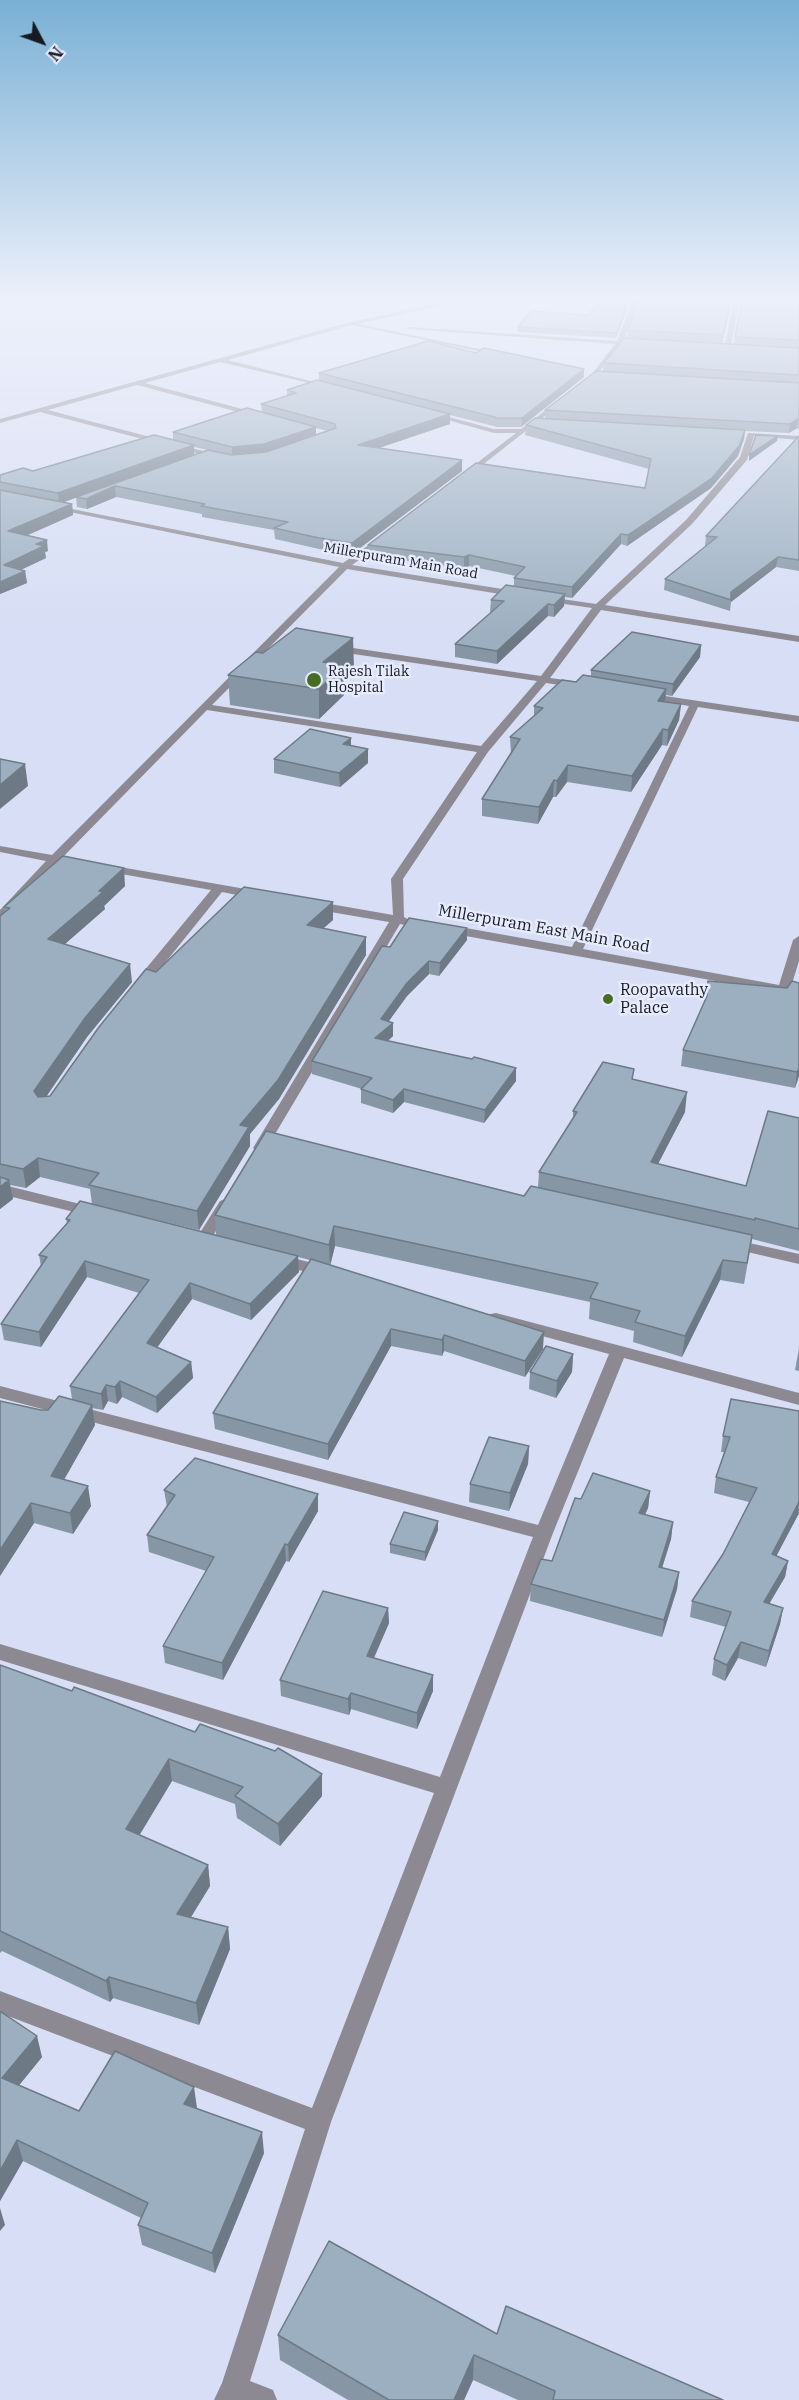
<!DOCTYPE html>
<style>
body{margin:0}
#map{position:relative;width:799px;height:2400px;overflow:hidden;background:#d7def5;font-family:"IBM Plex Serif",serif}
canvas{display:block}
.north{position:absolute;left:12px;top:12px;width:60px;height:60px;-webkit-text-stroke:4px #e6ebfe;paint-order:stroke;rotate:131deg;font-size:16px;font-weight:700;line-height:24px;text-align:center;color:#181a22}
.north::after{content:'';display:block;margin:auto;width:21px;height:27px;background:#181a22;clip-path:polygon(50% 0,100% 100%,50% 72%,0 100%)}
</style>
<div id="map">
<canvas width="799" height="2400"></canvas>
<div class="north">N</div>
</div>
<script>
const c = document.querySelector('canvas').getContext('2d');
c.lineJoin = 'round';
function fill(path, color) {
  c.fillStyle = color;
  c.fill(path, 'evenodd');
}
function stroke(path, color, width, dash) {
  c.strokeStyle = color;
  c.lineWidth = width;
  c.lineCap = dash ? 'butt' : 'round';
  c.setLineDash(dash || []);
  c.stroke(path);
}
function label(font, color, halo, rows, align = 'center') {
  c.font = font + ' "IBM Plex Serif",serif';
  c.lineWidth = 5;
  c.setLineDash([]);
  c.textBaseline = 'middle';
  c.strokeStyle = halo;
  c.fillStyle = color;
  for (const [text, x, y, turn = 0] of rows) {
    c.save();
    c.translate(x, y);
    c.rotate((+turn || 0) * Math.PI / 180);
    c.textAlign = isNaN(turn) ? turn : align;
    if (halo) c.strokeText(text, 0, 0);
    c.fillText(text, 0, 0);
    c.restore();
  }
}
const minor = new Path2D(`
 M453,300h11l-106,24 141,29 2,3 -149,-31 -124,35 102,26v2l-110,-26 -75,21 116,31v4l-124,-33 -89,25 174,46v4l-182,-48 -40,11v-4l347,-96z
 M633,300h6l-15,41 4,2c-18,8 -26,33 -46,43l-2,-3 12,-9 23,-30 -208,-15 3,-2 207,14z
 M734,300h6l-10,49 -3,2 -3,-2z
 M559,400l5,1 -97,76 -4,-2 1,-2 52,-40h-22l-68,-19 4,-2 64,17h27z
 M748,433l51,3v4l-45,-4 -7,24 -55,64 -87,81 194,31v6l-198,-32 -51,68 30,4 5,3 -5,3 -34,-5 -58,69 -85,127 1,38 7,4 -6,4 -5,-1 -135,227 -5,1 -7,-4 136,-226 -76,-13 -6,-4 6,-4 80,14 -2,-36 86,-127 -270,-42 -144,147 5,3 -2,2 -9,1 -53,57 -4,1v-11l46,-49 -46,-9v-6l52,9 287,-288 -284,-58h-3v-4l291,58 40,-28 4,3 -1,2 -34,25 169,27 1,2 -4,3 -171,-28 -135,136 269,41 56,-65 -204,-30 -5,-3 5,-3 208,31 51,-68 -48,-7 -3,-1v-4l55,8 90,-84 54,-63z
 M645,693l154,23v6l-101,-15 -115,242 196,36 14,-45 6,-4v25l-8,26 8,1v8l-350,-63 -6,-4 6,-4 123,22 117,-241 -48,-8v-4z
 M103,864l154,27 6,4 -6,4 -35,-7 -78,97h-10l-1,-3 1,-3 77,-93 -112,-20v-4z
 M0,1184l100,25 3,3 -8,5 -95,-23z
 M225,1199l8,5 -24,38 -5,2 -5,-2 -3,-3 24,-38z
 M731,1239l68,15v10l-73,-17 -3,-3z
 M278,1254l53,14 2,4 -8,5 -53,-14 -2,-4 2,-4z
 M496,1313l303,80v12l-175,-47 -71,175 -222,589 -81,259 23,9 4,10h-63l8,-17 83,-254 -305,-116v-22l312,117 122,-315 -434,-133v-16l440,133 93,-240 -533,-139v-12l538,139 71,-171 -119,-32 -2,-4 2,-4z`);
const wall = new Path2D(`
 M732,300l-10,44 -95,-6 1,-8 17,-27z
 M799,300v130l-2,-2 -8,5 -44,-2 -1,8 -6,17 -27,32 -84,58 -6,-2 -49,54 -7,-1 -1,9 -10,11 -6,-1 -51,48 -42,-7v-13l37,-32h-2l1,-12 23,-14v-8l2,-2 -47,-10 -5,2 -96,-12v-11l277,-57 4,-19 -124,-34 1,-10 19,-6v-9l58,-39 1,-8 130,-19 1,-7z
 M627,304v5l-11,29 -98,-6v-5l70,-12z
 M476,353l108,16v8l-63,50h-24l-47,-12v9l-71,24 83,23 -110,83 -33,-5 -44,-10 -1,-9 -72,-13v-3l-86,-17 -29,12 -10,-2 -1,-10 -13,5 9,2 1,11 -46,20 21,16 -3,1 1,6 -25,12 4,1 2,12 -27,11v-119l33,-4 140,-31v-8l89,-20 -1,-8 26,-8v-6l32,-9v-8zM316,428l11,3 -11,4zM194,447l14,3 -14,5z
 M799,436v135l-23,-4 -45,35 -1,9 -66,-21 1,-11 41,-33h-1l1,-10z
 M701,645l-1,12 -28,39 -6,-1 -1,7 16,2 -2,16 -12,26 -5,-1 -31,47 -64,-10 -11,15h-3l-15,27 -56,-8v-17l29,-45 -1,-17 24,-21v-10l42,-24 15,-6v-6z
 M263,653l91,14 -10,8v20l-25,24 -89,-14 -2,-30z
 M351,738v7l17,18 -28,24 -66,-14v-14z
 M125,886l-21,20 1,3 -40,35 67,38 -45,55 -41,60 4,-1 106,-124 177,-70v18l-10,8 43,9v18l-87,144 -29,35v12l-51,84 -58,-14 75,19 -1,-20 309,-19 14,-9 1,-15 34,-53v-8l60,-32 52,33 -27,52 88,22 53,-68v133l-47,-12 -8,45 -24,-4 -38,77 -49,-15 1,-11 -45,-12 1,-17 -255,-56 -5,19 213,84 -18,28 -81,-26 -2,5 -51,-10 -63,114 -113,-31 -2,-16 97,-153 -12,-3 1,15 -48,48 -59,-21 -35,48 34,15 2,16 -36,35 -35,-16 -5,7 -9,-3 -5,9 -11,-2 3,17 -31,55 27,26 -18,28 -39,-11 -34,53 41,-166h7l24,-11 -2,-13 69,-93 -52,-16 -46,70 -37,-7 -3,-16 40,-58 -2,-11 28,-32 -1,-4 26,-15 -2,-15 -50,-12 -14,11 -16,-3 3,14 -13,10v-293l5,-3 -1,-6z
 M467,940l-28,36 -10,-2 -22,22 -19,26 5,14 -5,5 128,27v13l-32,42 -80,-21 -11,11 -32,-10v-14h1l-50,-15v-13l78,-114z
 M799,983v93l-4,12 -114,-22 2,-16 104,-62z
 M799,1348v23l-4,-1z
 M573,1354l-1,18 -16,26 -27,-9 1,-17z
 M799,1411v104h-1l-22,41 12,5 -3,16 -16,26 14,5 -3,16 -14,43 -28,-9 -13,23 -13,-6 2,-16 12,-32 -36,-10 2,-16 31,-47 26,-52 -35,-9 2,-16 8,-25h-3l2,-16z
 M529,1446l-1,18 -19,47 -40,-9 1,-18z
 M164,1490l154,4v17l-29,51 -3,-1 -63,119 -58,-17 -2,-17 43,-75 -57,-19 -2,-17 20,-28z
 M650,1491l-2,17 -3,7 28,7 -2,17 -9,29 17,4 -2,17 -15,48 -132,-36 1,-17 21,-23 29,-62z
 M438,1530l-13,31 -35,-8v-9z
 M388,1608l1,15 -15,35 59,17v16l-16,38 -66,-20 -2,6 -68,-19 -1,-16z
 M0,1665l322,131 -42,50 -43,-28 -2,-14 -63,-23 -33,54 69,30 2,21 -19,31 37,10 2,22 -31,76 -86,-27 -3,4 -108,-51 -2,2z
 M0,2011l42,46 -23,28 60,26 118,-3 -1,1 68,44 -49,120 -73,-28 -4,-20 3,-7 -118,-57 -23,40z
 M497,2334l226,66h-205l-45,-20 -9,20h-116l-68,-40 -2,-25z`);
const shadedWall = new Path2D(`
 M731,300h1l-10,44 1,-9z
 M627,304v5l-11,29 1,-5z
 M584,369v8l-63,50 1,-9z
 M450,414v10l-92,31v-10z
 M798,419l-1,9 -8,5 1,-9z
 M316,427v9l-51,18 -33,3v-10z
 M745,430l-1,9 -6,17 -27,32 -84,58 1,-11z
 M778,436l-1,5 -28,20v-6z
 M194,445v10l-135,49 -1,-11z
 M462,460v11l-110,83v-11z
 M115,486l1,11 -29,12 -1,-10z
 M72,504l1,11 -63,28 -2,-12z
 M621,534v10l-49,54v-11z
 M47,540l1,11 -3,1 1,6 -41,19 -1,-12 32,-21z
 M469,555v11l-5,2v-11z
 M778,557l-2,10 -45,35v-10z
 M25,571l2,12 -27,11v-12z
 M565,594l-1,12 -10,11v-12z
 M548,604v12l-51,48v-13z
 M353,638l1,29 -10,8v20l-25,24v-30l4,-27z
 M701,645l-1,12 -28,39 1,-12z
 M666,689l-1,16 -7,-4z
 M681,704l-2,16 -12,26 1,-16z
 M663,729l-1,16 -31,47 1,-16z
 M351,738v14l-8,-8z
 M368,749v14l-28,24 -1,-14z
 M25,764l3,22 -28,23v-24z
 M568,765l-1,17 -11,15 1,-16z
 M554,780l-1,17 -15,27 1,-17z
 M124,868l1,18 -21,20 1,3 -55,48 -2,-18z
 M333,902v18l-25,22 -1,-17z
 M467,928v12l-28,36 1,-13z
 M366,937v18l-87,144 -29,35v12l-51,84 -2,-19 43,-86z
 M429,961v13l-22,22 -26,36v-13l26,-36z
 M130,964l2,18 -45,55 -50,73 -3,-19 51,-73z
 M393,1023v13l-18,15v-13z
 M516,1068v13l-32,42 1,-13z
 M799,1068v8l-4,12 2,-16z
 M404,1089v13l-11,11v-13z
 M687,1092l-2,20 -37,71 3,-21z
 M38,1158l2,19 -14,11 -3,-19z
 M9,1180l4,19 -13,10v-22z
 M334,1226l1,20 -5,20 -1,-21z
 M298,1256l1,16 -48,48 -1,-16z
 M723,1260l-3,20 -38,77 3,-21z
 M85,1261l2,16 -46,70 -2,-15z
 M190,1283l2,16 -43,60 -2,-16z
 M391,1329v17l-63,114v-16z
 M544,1332l-1,17 -18,28v-16z
 M444,1335v16l-2,5v-16z
 M573,1354l-1,18 -16,26 1,-17z
 M191,1362l2,16 -36,35 -1,-16z
 M120,1381l2,16 -5,7 -2,-17z
 M106,1385l2,16 -5,9 -2,-16z
 M92,1405l3,20 -41,72 -3,-21z
 M529,1446l-1,18 -19,47 1,-18z
 M88,1486l3,20 -18,28 -3,-21z
 M650,1491l-2,17 -11,22 2,-17z
 M318,1494v17l-29,51 -1,-17z
 M799,1502l-1,13 -29,55 3,-16z
 M31,1503l3,20 -34,53v-26z
 M438,1521v9l-13,31v-9z
 M673,1522l-2,17 -14,45 2,-17z
 M285,1544l1,17 -63,119 -1,-17z
 M788,1561l-3,16 -24,41 3,-16z
 M679,1572l-2,17 -15,48 2,-17z
 M388,1608l1,15 -21,48 -1,-15z
 M783,1608l-3,16 -14,43 3,-16z
 M741,1642l-3,16 -13,23 2,-16z
 M433,1675v16l-16,38v-16z
 M351,1693v16l-2,6 -1,-16z
 M169,1759l3,22 -42,70 -4,-22z
 M322,1774v22l-42,50 -2,-22z
 M208,1865l2,21 -30,49 -3,-21z
 M228,1927l2,22 -31,76 -3,-22z
 M109,1977l4,21 -3,4 -4,-21z
 M37,2036l5,21 -34,42 -6,-21z
 M194,2087l3,21 -10,17 -3,-21z
 M262,2132l2,21 -49,120 -3,-20z
 M17,2140l6,21 -23,40v-30z
 M0,2208l5,17 -5,6z
 M474,2355l-1,25 -9,20h-10z`);
const building = new Path2D(`
 M647,300h84l-8,35 -95,-5 10,-28 7,1z
 M742,300h57v40l-64,-3z
 M600,302l27,2 -10,29 -99,-6 13,-16 57,4z
 M624,338l175,10v27l-195,-12z
 M428,341l48,12 8,-5 100,21 -62,49h-24l-179,-45z
 M596,371l203,12v36h-1l-8,5 -245,-14z
 M317,380l133,34 -92,31 104,15 -110,83 -33,-5 -45,-10 14,-6 -87,-16 4,-2 -90,-18 -29,13 -10,-2 132,-47 24,5 34,-3 70,-24 -1,-4 -74,-20 35,-11 -9,-3z
 M247,408l69,19 -52,17 -32,3 -59,-15z
 M535,418l210,12 -6,16 -27,32 -84,57 -7,-1 -49,53 -58,-9 11,-11 -56,-12 -5,2 -96,-12 108,-82 169,25 6,-29 -125,-34z
 M154,435l40,10 -136,48 -58,-11v-7l23,-7 10,3z
 M756,435l22,1 -29,19z
 M799,436v124l-21,-3 -47,35v8l-66,-21 52,-42 -11,-1z
 M0,490l72,14 -64,27 39,9 -11,4 8,2 -40,19 21,6 -25,11z
 M506,585l59,9 -11,11 -6,-1 -51,47 -42,-7 49,-43 -13,-1z
 M296,628l57,10 -30,24 20,4 -24,23 -91,-14 28,-23 7,1z
 M632,632l69,13 -28,39 -82,-14z
 M583,675l83,14 -8,12 23,3 -13,26 -5,-1 -31,47 -64,-11 -11,16 -3,-1 -15,27 -57,-8 38,-60 -10,-2 33,-29 -9,-2 28,-26 14,2z
 M310,729l41,9 -8,6 25,5 -29,24 -65,-14z
 M0,759l25,5 -25,21z
 M63,856l61,12 -25,23 4,1 -55,47 82,25 -45,54 -51,73 4,6 12,-1 49,-69 47,-58 10,3 88,-85 89,15 -26,23 59,12 -88,143 -38,45 9,2 -52,84 -108,-26 10,-12 -61,-15 -15,11 -23,-5v-248l10,-8 -6,-1z
 M409,918l58,10 -27,35 -11,-2 -22,22 -26,36 12,4 -18,15 97,21 2,-2 42,11 -31,42 -81,-21 -11,11 -32,-11 11,-11 -60,-17 70,-115 8,1z
 M708,981l79,7 5,-7 7,2v85l-2,4 -114,-22 24,-54z
 M603,1062l31,7 -2,10 55,13 -36,70 95,24 22,-75 31,7v111l-44,-11v2l-216,-48 38,-60 -4,-1z
 M266,1131l258,65 7,-10 221,49 -5,28 -24,-3 -38,76 -50,-14 5,-11 -50,-13 8,-15 -264,-57 -5,19 -114,-30z
 M0,1177l9,3 -9,7z
 M80,1201l218,55 -48,48 -60,-21 -43,60 44,19 -35,35 -36,-16 -5,6 -9,-2 -5,9 -31,-8 79,-106 -64,-19 -46,71 -38,-8 46,-67 -8,-2 31,-35 -4,-1z
 M311,1259l233,73 -19,29 -81,-26 -2,5 -51,-11 -63,115 -115,-31z
 M546,1346l27,8 -16,27 -27,-9z
 M59,1396l33,9 -41,71 37,10 -18,27 -39,-10 -31,47v-149l41,9h7z
 M731,1399l68,12v91l-27,52 16,7 -24,41 19,6 -14,43 -28,-9 -14,23 -13,-6 17,-47 -39,-11 31,-47 34,-66 -41,-11 14,-40 -7,-1z
 M489,1437l40,9 -19,47 -40,-9z
 M195,1458l123,36 -30,51 -3,-1 -63,119 -59,-17 51,-89 -67,-22 28,-40 -11,-5z
 M593,1473l57,18 -11,22 34,9 -14,45 20,5 -15,48 -133,-36 10,-25 11,2 23,-63 6,1z
 M404,1512l34,9 -13,31 -35,-8z
 M323,1591l65,17 -21,48 66,19 -16,38 -66,-20 -3,6 -68,-19z
 M0,1665l72,26 2,-4 121,45 5,-8 75,27 3,-3 44,26 -44,50 -43,-28 8,-9 -74,-28 -43,70 82,36 -31,49 51,13 -32,76 -87,-26 -3,4 -106,-50z
 M0,2011l37,25 -35,42 77,33 36,-60 79,36 -10,17 78,28 -50,121 -74,-28 10,-22 -131,-63 -17,31z
 M329,2241l168,93 9,-28 217,94h-170l2,-9 -81,-36 -20,45h-65l-111,-65z`);
const markers = [
 [314,680,8,"#486c24"],
 [608,999,6,"#486c24"]
];
const farStreetnames = [
 ["Millerpuram Main Road",401,561,10]
];
const farPoinames = [
 ["Rajesh Tilak",328,672],
 ["Hospital",328,688]
];
const streetNames = [
 ["Millerpuram East Main Road",544,929,10]
];
const poiNames = [
 ["Roopavathy",620,990],
 ["Palace",620,1008]
];
fill(minor, '#8c8992');
fill(wall, '#8696a5');
fill(shadedWall, '#6d7a86');
fill(building, '#9cafc0');
stroke(building, '#6d7a86', 1.5);
const sky = c.createLinearGradient(0, 0, 0, 636);
sky.addColorStop(0, '#7ab0d5');
sky.addColorStop(0.47, '#edf0fa');
sky.addColorStop(1, '#edf0fa00');
c.fillStyle = sky;
c.fillRect(0, 0, 799, 636);
for (const [x, y, r, color] of markers) {
  const dot = new Path2D();
  dot.arc(x, y, r, 0, 2 * Math.PI);
  c.fillStyle = color;
  c.fill(dot);
  stroke(dot, '#e6ebfe', 2);
}
label('14px', '#181a22', '#e6ebfe', farStreetnames);
label('14px', '#181a22', '#e6ebfe', farPoinames, 'left');
label('16px', '#181a22', '#e6ebfe', streetNames);
label('16px', '#181a22', '#e6ebfe', poiNames, 'left');
</script>
